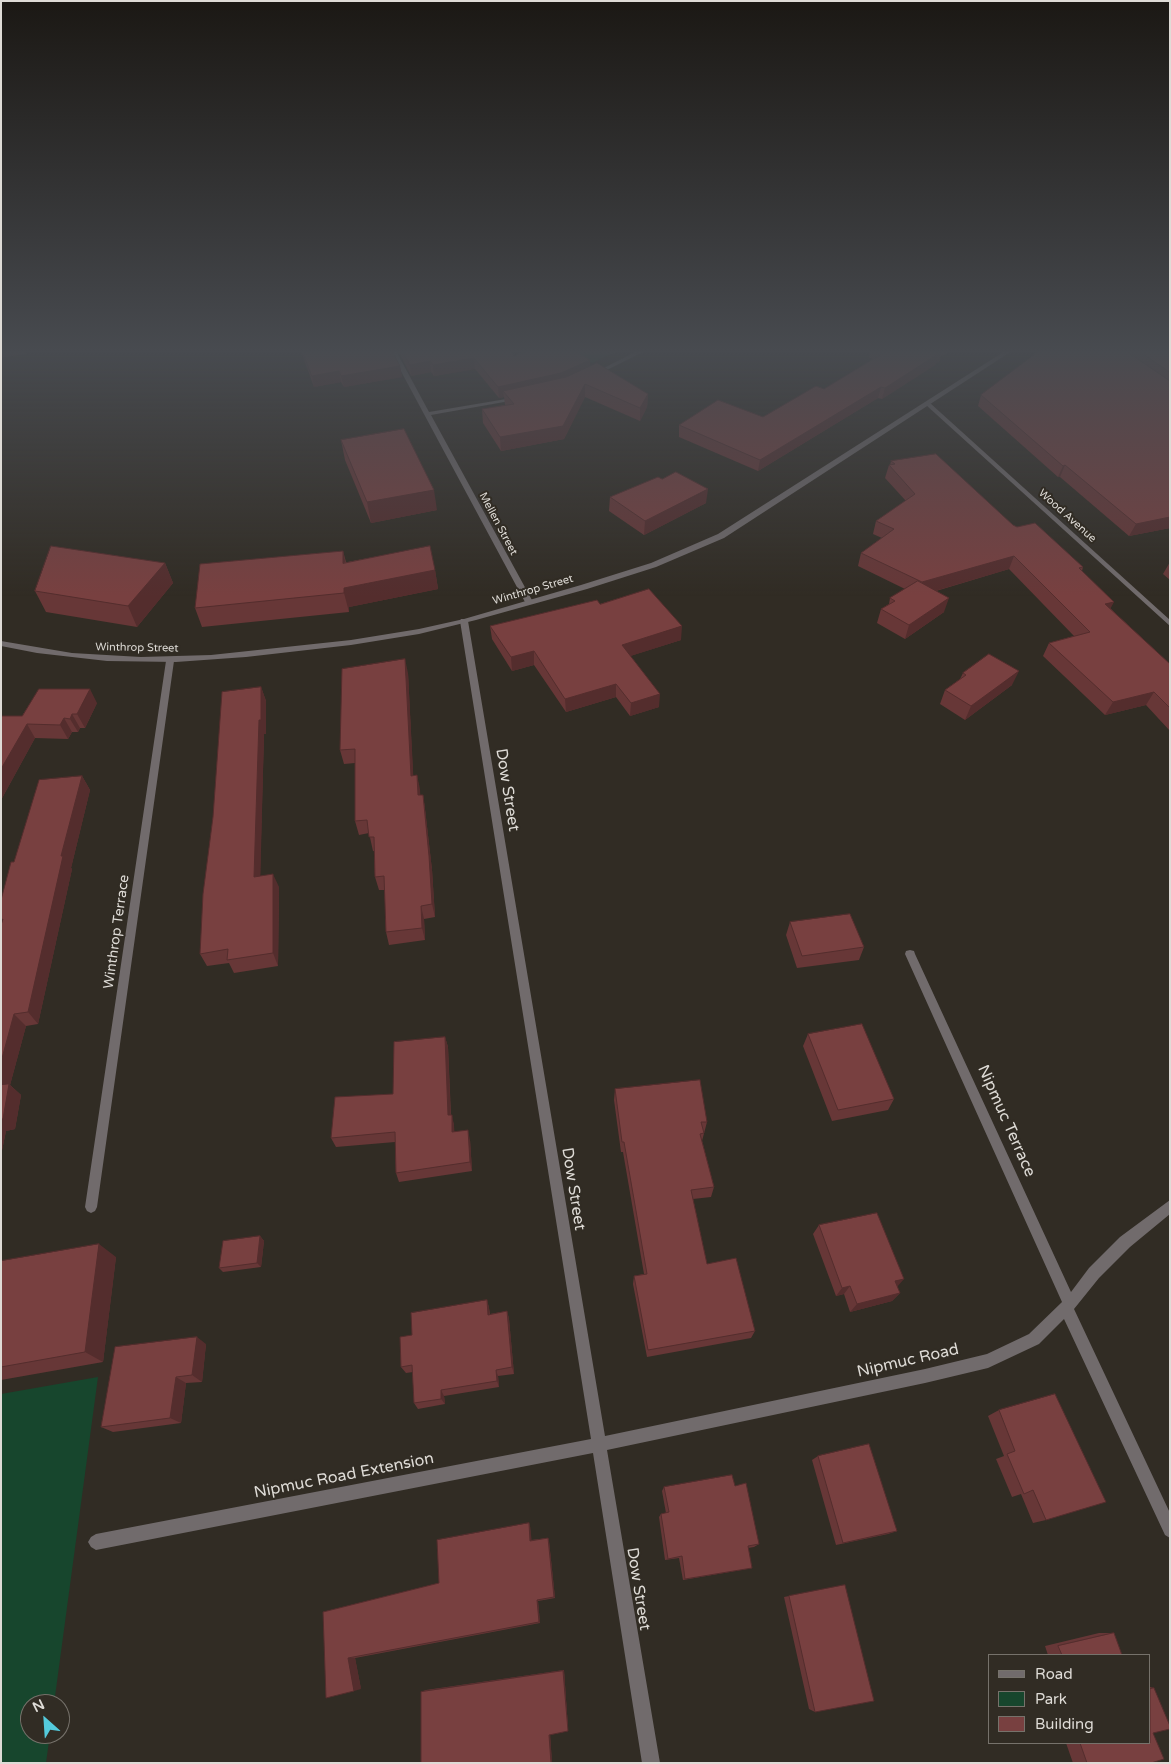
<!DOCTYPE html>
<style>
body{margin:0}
#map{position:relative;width:1171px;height:1764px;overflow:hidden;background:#312c24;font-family:"Varela Round",sans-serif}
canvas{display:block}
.frame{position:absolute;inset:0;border:2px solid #dedbd6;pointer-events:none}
.legend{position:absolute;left:988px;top:1654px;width:162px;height:90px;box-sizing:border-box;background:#312c24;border:1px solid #76726b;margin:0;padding:6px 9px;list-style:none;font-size:15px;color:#dedbd6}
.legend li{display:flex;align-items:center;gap:10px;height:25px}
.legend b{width:25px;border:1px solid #76726b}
.north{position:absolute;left:20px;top:1694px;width:50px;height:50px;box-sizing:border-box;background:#312c24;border:1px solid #76726b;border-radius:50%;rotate:334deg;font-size:14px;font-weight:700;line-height:20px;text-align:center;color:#dedbd6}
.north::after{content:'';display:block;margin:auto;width:18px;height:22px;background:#54cadc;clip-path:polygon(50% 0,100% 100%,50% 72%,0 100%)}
</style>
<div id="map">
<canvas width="1171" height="1764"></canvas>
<div class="frame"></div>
<ul class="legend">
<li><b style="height:6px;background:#716b6c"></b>Road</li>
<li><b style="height:14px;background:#17462d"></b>Park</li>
<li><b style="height:14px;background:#784040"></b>Building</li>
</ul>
<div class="north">N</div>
</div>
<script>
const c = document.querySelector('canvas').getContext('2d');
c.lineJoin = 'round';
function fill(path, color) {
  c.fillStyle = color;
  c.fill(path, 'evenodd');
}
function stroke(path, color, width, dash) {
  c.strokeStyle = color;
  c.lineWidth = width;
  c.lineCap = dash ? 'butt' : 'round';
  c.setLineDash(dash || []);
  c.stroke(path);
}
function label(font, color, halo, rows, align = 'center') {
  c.font = font + ' "Varela Round",sans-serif';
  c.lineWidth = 4;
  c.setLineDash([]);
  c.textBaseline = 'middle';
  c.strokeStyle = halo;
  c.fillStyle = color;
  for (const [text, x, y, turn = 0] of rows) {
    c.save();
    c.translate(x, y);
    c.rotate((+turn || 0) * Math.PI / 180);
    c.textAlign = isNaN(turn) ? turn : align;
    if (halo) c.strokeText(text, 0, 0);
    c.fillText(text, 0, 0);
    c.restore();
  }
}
const green = new Path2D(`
 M560,349h62l-30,14z
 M98,1377l-44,327h-24v30h20l-4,29h-45v-369z`);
const minor = new Path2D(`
 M389,349h6l34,63 89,-15 3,2 -90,16 102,187 -1,2h-6l-1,-2z
 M641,349h8l-52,26 -5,-1z
 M926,403h4l240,217v6l-244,-221z
 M461,619h3l4,2 137,815 320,-67 62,-15 42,-20 33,-32 -157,-348 1,-3 4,-1 4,1 1,3 156,338 18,-24 31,-31 50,-37v14l-40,33 -31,31 -25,31 96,204v25l-5,-3 -101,-216 -25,25 -51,24 -63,15 -318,67 53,313h-18l-49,-310 -497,97 -5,-3 -3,-5 3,-5 5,-3 495,-95 -131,-818z
 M170,658l4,3 -77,546 -2,4 -4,2 -4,-2 -2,-4 81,-546z`);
const tertiary = new Path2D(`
 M1008,349h7l-291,189 -68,29 -69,22 -111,31 -57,14 -68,11 -105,12 -70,5 -69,-1 -70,-8 -36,-7v-5l71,12 69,4 70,-2 140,-15 68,-11 45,-10 117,-34 70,-22 67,-29z`);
const wall = new Path2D(`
 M300,349h91l9,17 2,11 -58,10 -3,-5 -27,5z
 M397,349h111l6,7 76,10 58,28 -1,13 -7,14 -55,-24 -21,42 -63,12 -18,-28 -1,-14 23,-4 -1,-8 -5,1 -24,-29 -41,7 -3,-4 -20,4z
 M870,349h84l-14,8 -1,5 -3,1 -1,2 -53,34 -4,-1 -120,73 -79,-34v-12l84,-8 61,-28 49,-30 -4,-1z
 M1042,349h128v179l-41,8 -69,-59h-2l-80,-71 3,-11z
 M341,440l96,70 -66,13 -26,-63z
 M891,461l122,64 70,42 -1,4 29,38 59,55v67l-24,-26 -41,10 -62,-59 6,-13 25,-7 -65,-67 -73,22 8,21 -39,27 -28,-16 4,-14 8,-5 1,-6 15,-9 -47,-23 3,-13 21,-15 -9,-4 3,-13 30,-20 -21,-23 4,-13h1z
 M610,497l96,6 -62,32 -35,-24z
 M343,551l3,11 89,8 3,19 -89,18v5l-147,15 -7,-19z
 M1170,562v18l-7,-6z
 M165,563l8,20 -36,44 -91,-15 -11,-21z
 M600,604l81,36 -51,16 29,51 -29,9 -14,-19 -50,15 -32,-47 -22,6 -20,-32 -2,-13z
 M408,673l5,102h4l3,20h3l2,14 7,61 3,47 -11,2 1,21 -36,5 -3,-13 -1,-42h-6l-4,-13 -1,-26h-1l-4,-18 -10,2 -4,-14v-58l-11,1 -4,-14z
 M963,673l49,12 -47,35 -25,-16 5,-14 15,-11z
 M261,687l5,14v33h-2l-4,142 19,11 -1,79 -44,7 -5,-10 -22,3 -7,-12 13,-137z
 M97,703l-12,25h-5l-2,4h-6l-4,7 -33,-1 -34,62v-84h21z
 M82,776l8,14 -19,78 1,1 -34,155 -12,2 -16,59 11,10 -6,34 -9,2 -5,24v-255l13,-38z
 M790,922l74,25 -5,13 -62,8 -11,-33z
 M808,1034l86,65 -6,11 -56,11 -29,-75z
 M445,1037l3,10 3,68 3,10v7l16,8 2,31 -73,11 -3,-9 -1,-31 -59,5 -5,-9 62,-44z
 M615,1089l92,33 -5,19 12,46 -3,10 -18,2 14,65 48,67 -4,7 -104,19 -14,-73 1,-8 10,-2 -21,-122h-2l-7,-52z
 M819,1225l78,62 3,6 -8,8 -42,11 -6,-18 -8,2 -23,-62z
 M260,1236l4,5 -3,26 -38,5 -4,-4z
 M116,1257l-13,105 -102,18v-119z
 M487,1300l2,8 1,6 17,-3 2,8 5,55 -16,2 1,11 -55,9 1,8 -27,5 -4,-6 -1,-31 -7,1 -5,-6 11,-32z
 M206,1344l-4,38 -16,1 -5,40 -68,9 -12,-5z
 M999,1410l47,110 -13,3 -12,-29 -9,3 -16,-38 8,-3 -16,-40z
 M818,1456l79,75 -9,3 -52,11 -24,-85z
 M735,1486l24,58 -5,3 -6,1 4,20 -5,1 -64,11 -4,-22 -14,2 -6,-43 2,-3 5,-1 -4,-22 2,-4z
 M529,1523l1,3 1,14 17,-2 1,3 6,57 -17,3 2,22 -185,35 6,31 -38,-77 116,-29z
 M845,1585l-30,127 -6,-3 -25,-112z
 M1099,1633h15l8,22h-74l-3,-9z
 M564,1670l4,58v3l-18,4 2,28h-131v-71l5,-2z
 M1150,1687l4,1 -3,75h-78l-7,-20h84z`);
const shadedWall = new Path2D(`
 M1,349h30l-5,1v4l-25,4z
 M938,349h16l-14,8 -1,5 -3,1 -1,2 -53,34 3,-11z
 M474,358l1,11 -41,7 -1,-11z
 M590,360v11l-87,20 1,6 -5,1 -1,-11z
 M430,361l1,11 -20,4 -1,-11z
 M400,366l2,11 -58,10 -3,-11z
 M339,371l2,11 -27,5 -2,-11z
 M585,384v13l-21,42 -63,12 -1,-14z
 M881,387l-3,11 -120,73 2,-11z
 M648,394l-1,13 -7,14v-13z
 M1065,465l-5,12h-2l5,-11z
 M708,489l-2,14 -62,32 1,-14z
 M434,490l3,20 -66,13 -4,-21z
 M1170,517v11l-41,8 7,-12z
 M343,551l4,19 -4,-7z
 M1014,556l-5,13 -91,27 4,-14z
 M165,563l8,20 -36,44 -9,-21z
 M435,570l3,19 -89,18v5l-5,-19v-5z
 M949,598l-5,14 -39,27 4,-14z
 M1114,602l-7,13 -2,-11z
 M682,626l-1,14 -60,19 1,-14z
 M534,651v14l-22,6 -1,-14z
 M405,659l3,14 6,116 -3,-13z
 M1019,671l-7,14 -47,35 6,-14z
 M616,684v13l-50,15 -1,-13z
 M261,687l5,14v33h-2l-4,156 -6,-13 5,-157z
 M90,689l7,14 -12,25 -8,-14z
 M1154,692l-8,13 -41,10 8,-13z
 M660,694l-1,13 -29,9 1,-13z
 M72,714l8,14 -2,4 -8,-13z
 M64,718l8,14 -4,7 -8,-14z
 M27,724l8,14 -34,62v-31z
 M417,775l3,14 1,20 -3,-14z
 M82,776l8,14 -19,78 1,1 -34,155 -10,-12 33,-156z
 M423,795l2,14 7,61 3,47 -3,-13z
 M273,874l6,13 -1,79 -5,-13z
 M421,906l3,13 1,21 -3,-12z
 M14,1014l12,12 -16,59 11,10 -6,34 -9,2 -5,24v-93z
 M445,1037l3,10 3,78 -3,-10z
 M452,1115l2,10 1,17 -3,-10z
 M468,1130l2,10 2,31 -2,-9z
 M260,1236l4,5 -3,26 -4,-4z
 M99,1244l17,13 -13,105 -18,-10z
 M904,1279l-7,8 -2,-6z
 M850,1286l-6,8 -8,2 6,-8z
 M900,1293l-8,8 -42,11 7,-8z
 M487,1300l2,8 1,14 -2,-7z
 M507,1311l2,8 5,55 -2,-7z
 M197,1337l9,7 -4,38 -10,-7z
 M496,1370l2,6 1,11 -2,-6z
 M176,1377l10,6 -5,40 -11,-5z
 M441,1390l3,6 1,8 -4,-5z
 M529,1523l1,3 2,17 -2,-2z
 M548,1538l1,3 6,57 -1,-1z
 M537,1600l1,1 2,22 -1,-1z
 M348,1658h7l6,31 -7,2z
 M564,1670l4,58v3l-5,-60z
 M550,1732l2,31h-1l-2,-28z`);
const building = new Path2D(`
 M302,349h89l9,17 -59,10 -2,-5 -27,5z
 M402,349h106l6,7 20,-7h38l18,11 -29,13 -63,14 -24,-29 -41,7 -3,-4 -20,4z
 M878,349h60l4,1 -6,4h2l-53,34 -4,-1 -121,73 -81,-35 39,-25 45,17 53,-31 8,3 61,-37z
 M1042,349h81l47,32v136l-34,7 -71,-59 -2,1 -82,-71z
 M1136,349h34v23z
 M597,363l51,31 -8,14 -55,-24 -22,42 -63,11 -18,-28 32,-5 -11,-13 63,-14z
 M404,429l30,61 -67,12 -26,-62z
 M936,454l77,71 4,2 18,-4 48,44 -4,1 35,34 -9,2 65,60v44l-16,-16 -41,10 -64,-59 41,-11 -76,-76 -92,26 -61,-29 33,-24 -18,-8 39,-27 -26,-29 6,-1 -4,-3z
 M676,472l32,17 -63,32 -35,-24 48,-20 4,2z
 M51,546l114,17 -37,43 -93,-15z
 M430,546l5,24 -91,18v5l-149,15 5,-44 143,-13v12z
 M918,581l31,17 -40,27 -28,-16 14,-8 -5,-3z
 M649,589l33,37 -60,19 38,49 -29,9 -15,-19 -51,15 -31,-48 -23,6 -21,-31 107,-26 3,4z
 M989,654l30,17 -48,35 -26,-16 21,-15 -3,-2z
 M405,659l6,117 6,-1 1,20h5l6,61 3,48 -11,2 1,22 -36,4 -2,-56 -9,1 -1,-40h-5l-2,-17 -12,1v-72l-15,1 2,-81z
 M261,687v33h-2l-5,157 19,-3v79l-46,7 1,-11 -28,5 3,-60 10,-77 9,-125z
 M39,689h51l-13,25h-5l-2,5 -6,-1 -4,7 -33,-1 -26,45v-53h21z
 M82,776l-21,80h2l-35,156 -14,2 -13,48v-137l2,-6 -2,1v-20l10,-38h3l25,-82z
 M850,914l14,33 -62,9 -12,-34z
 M862,1024l32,75 -56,11 -30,-76z
 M445,1037l3,78h4v17l16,-2 2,32 -74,11 -1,-41 -64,6 4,-41 58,-3 1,-52z
 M700,1080l7,42h-6l3,11 -4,1 14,53 -23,3 16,74 29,-6 19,73 -107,19 -14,-74 13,-2 -23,-132h-2l-7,-53z
 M9,1084l-6,35h-2v-34z
 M877,1213l27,66 -9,2 5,12 -43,11 -7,-18 -8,2 -23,-63z
 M260,1236l-3,27 -38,5 4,-27z
 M99,1244l-14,108 -84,15v-106z
 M487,1300l1,15 19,-4 5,56 -16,3 1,11 -56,9v9l-27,4 -2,-38 -11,2 -1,-30 12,-2 -1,-22z
 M197,1337l-5,38 -16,2 -6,41 -69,9 14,-80z
 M1055,1394l51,108 -60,18 -13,-30 -9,4 -17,-40 8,-3 -16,-41z
 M869,1444l28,87 -54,12 -25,-87z
 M732,1475l3,11 11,-3 13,61 -11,2 4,22 -67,11 -3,-23 -14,3 -7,-45 8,-2 -5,-25z
 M529,1523l1,18 18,-3 6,59 -17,3 2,22 -191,36 6,33 -28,7 -3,-86 116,-29 -2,-43z
 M845,1585l29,116 -59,11 -26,-116z
 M1114,1633l8,22h-60l-4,-9z
 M563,1671l5,60 -19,4 2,28h-130v-71z
 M1154,1688l16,38v3l-17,4 11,26 -13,4h-64l-7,-20h70v-54z`);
const farStreetnames = [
 ["Wood Avenue",1067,516,42],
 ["Mellen Street",498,524,62],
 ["Winthrop Street",533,590,-16],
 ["Winthrop Street",137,648,1]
];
const streetNames = [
 ["Winthrop Terrace",117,932,-82]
];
const nearStreetnames = [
 ["Dow Street",507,790,81],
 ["Nipmuc Terrace",1006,1121,66],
 ["Dow Street",573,1189,81],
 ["Nipmuc Road",908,1361,-13],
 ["Nipmuc Road Extension",344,1476,-11],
 ["Dow Street",638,1589,81]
];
fill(green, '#17462d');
fill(minor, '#716b6c');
fill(tertiary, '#716b6c');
fill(wall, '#673737');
fill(shadedWall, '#542d2d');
fill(building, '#784040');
stroke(building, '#542d2d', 1);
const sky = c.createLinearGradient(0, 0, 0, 596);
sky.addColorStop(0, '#1b1814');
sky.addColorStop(0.59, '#484b50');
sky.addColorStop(1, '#484b5000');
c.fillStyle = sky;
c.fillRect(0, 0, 1171, 596);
label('11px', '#dedbd6', '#312c24', farStreetnames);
label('14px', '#dedbd6', '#312c24', streetNames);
label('16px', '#dedbd6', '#312c24', nearStreetnames);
</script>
